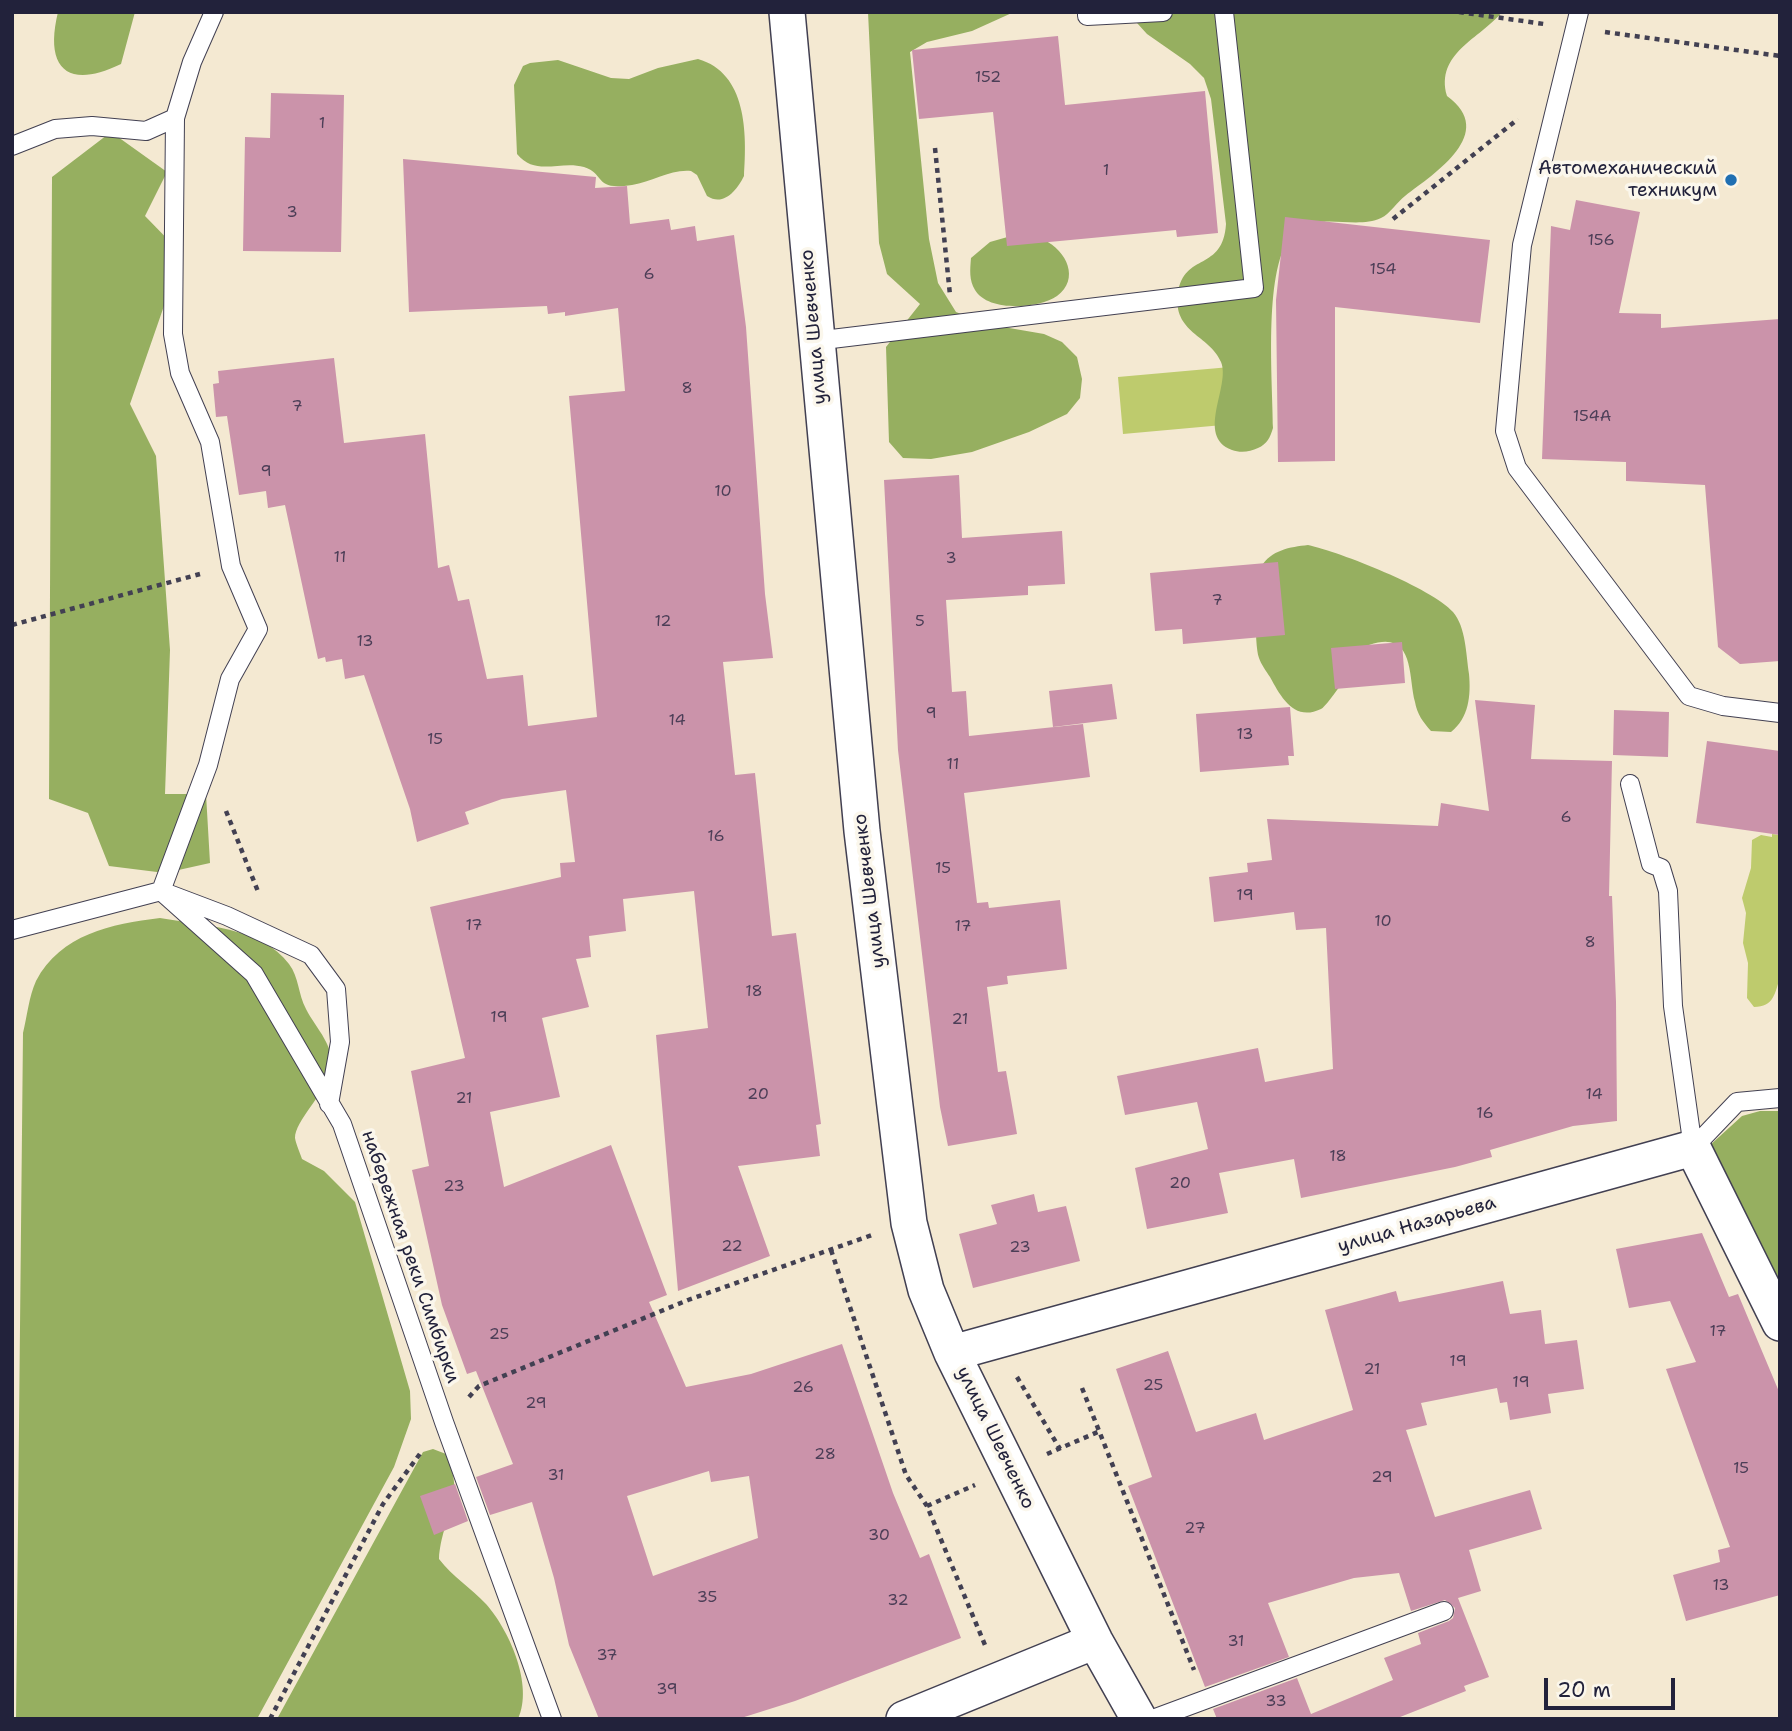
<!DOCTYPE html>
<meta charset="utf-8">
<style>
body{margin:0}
#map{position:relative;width:1792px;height:1731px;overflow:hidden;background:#f4e9d2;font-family:"Shantell Sans",sans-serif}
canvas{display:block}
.frame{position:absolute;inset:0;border:14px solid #22223b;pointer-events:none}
.scale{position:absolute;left:1544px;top:1678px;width:131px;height:32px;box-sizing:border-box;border:4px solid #22223b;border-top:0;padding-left:9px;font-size:21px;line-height:24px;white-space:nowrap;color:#22223b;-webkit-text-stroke:5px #fbf7ec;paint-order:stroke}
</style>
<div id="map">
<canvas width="1792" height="1731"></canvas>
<div class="frame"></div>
<div class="scale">20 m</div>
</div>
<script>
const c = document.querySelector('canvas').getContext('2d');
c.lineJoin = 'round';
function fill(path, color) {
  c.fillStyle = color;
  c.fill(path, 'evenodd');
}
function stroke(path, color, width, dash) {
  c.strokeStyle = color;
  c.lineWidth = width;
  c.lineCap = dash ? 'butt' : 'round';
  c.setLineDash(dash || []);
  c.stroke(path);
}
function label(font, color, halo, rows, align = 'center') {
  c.font = font + ' "Shantell Sans",sans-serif';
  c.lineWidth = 7;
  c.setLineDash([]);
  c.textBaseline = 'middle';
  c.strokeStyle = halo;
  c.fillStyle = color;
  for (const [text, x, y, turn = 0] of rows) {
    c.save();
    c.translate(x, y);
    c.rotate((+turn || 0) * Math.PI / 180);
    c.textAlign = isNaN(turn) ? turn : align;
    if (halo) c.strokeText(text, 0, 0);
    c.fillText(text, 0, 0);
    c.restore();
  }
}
const green = new Path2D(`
 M1230,367l4,57 -111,10 -5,-57z
 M1772,834l8,1v142c-5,16 -6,30 -26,30l-7,-9 1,-35 -5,-20 3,-30 -4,-15 9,-30 1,-28 9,-5 11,2z`);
const forest = new Path2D(`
 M58,12h77l-14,52c-53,26 -77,5 -63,-52z
 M868,12h146l-42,19 -45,11 -17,10 19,187 9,44 18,29 30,12 58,10 18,8 15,15 5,22 -2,19 -13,16 -38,18 -57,20 -41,7 -28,-1 -14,-16 -3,-95 34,-43 -33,-30 -8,-31z
 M1127,12h375c-22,27 -67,41 -55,84 51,37 -12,77 -42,100 -8,6 -15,18 -24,22 -28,13 -69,-10 -91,20 -27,35 -17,145 -17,190 -3,10 -6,16 -15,20 -8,4 -18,5 -26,2 -37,-14 -1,-64 -11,-88 -11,-27 -49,-29 -43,-69 6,-41 45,-21 48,-69l-15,-125 -7,-21 -14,-14 -43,-30z
 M698,59c49,14 49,74 46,117 -7,14 -20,31 -37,20l-10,-21 -6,-4c-20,-2 -39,11 -59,14 -39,6 -26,-11 -48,-18 -24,-7 -48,10 -67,-13l-3,-69 9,-19 7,-3 28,-3 53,18 18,1 29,-11z
 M111,132l56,40 -22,44 37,38 -52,150 26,52 14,194 -5,144h41l4,69 -45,10 -56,-7 -21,-53 -39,-14 3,-622z
 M1018,234c8,2 19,2 26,6 23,11 36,39 13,56 -19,13 -69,16 -82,-6 -6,-10 -5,-20 -4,-32l19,-16z
 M1308,545c32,7 124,43 145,67 13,15 13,43 16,62 2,21 0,44 -18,58l-20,-1c-8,-9 -14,-17 -16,-29 -7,-26 0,-73 -46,-57 -9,11 -41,61 -48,64 -27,13 -40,-12 -51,-32 -4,-6 -9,-13 -11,-19 -5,-14 -4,-79 2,-91 10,-17 29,-20 47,-22z
 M160,918c40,7 102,9 129,46 10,13 9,30 17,45 10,20 31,38 24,63 -6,23 -35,49 -35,66 1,6 5,15 7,21l22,12 31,31 55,189 1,28 -17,48 -137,252h-241l7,-686c4,-16 6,-37 13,-52 25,-47 75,-57 124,-63z
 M1760,1111h20v184l-72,-148 34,-31z
 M433,1449l13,5c21,47 -4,60 -7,105 14,18 32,29 47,45 23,26 48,81 32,115h-241l146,-267z`);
const building = new Path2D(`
 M1058,36l7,69 140,-14 13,142 -41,4 -1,-7 -169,16 -14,-134 -74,7 -7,-69z
 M271,93l73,2 -3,157 -98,-1 2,-114 25,1z
 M403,159l193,18 -1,11 32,-2 3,38 39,-5 2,11 24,-4 2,15 37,-6 12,92 19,267 8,64 -50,4 12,113 20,-2 17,163 24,-3 25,191 -5,1 4,31 -82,10 32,90 -92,35 -22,-256 52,-7 -14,-137 -71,8 3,32 -37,5 2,21 -15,2 13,48 -47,11 18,79 -70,15 14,75 107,-42 56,150 -18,7 37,85 65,-13 91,-30 51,149 27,65 9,-4 32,84 -166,63 -57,18h-139l-30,-74 -15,-67 -22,-76 -42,13 -14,-38 37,-13 -37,-93 -9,3 -25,-69 -30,-135 17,-4 -18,-95 54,-13 -35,-151 131,-30 -1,-14 15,-1 -9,-72 -64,9 -37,13 4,12 -52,18 -7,-33 -46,-134 -19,4 -3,-20 -16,3 -1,-5 -7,2 -33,-154 -17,3 -2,-17 -27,4 -12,-79 -11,1 -3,-33 6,-1 -1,-12 116,-13 10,85 81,-9 13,134 11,-3 9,36 11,-2 18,80 36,-4 5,51 69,-9 -28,-321 56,-5 -7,-83 -53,8v-4l-17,2 -1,-8 -138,6zM709,1471l2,11 38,-6 9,62 -105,38 -26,-80z
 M1576,200l64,12 -21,101 42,1v14l119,-9v342l-40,3 -22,-17 -13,-162 -79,-4v-19l-84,-3 9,-233 19,4z
 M1285,217l205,23 -10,83 -145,-16v154l-57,1 -2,-162z
 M959,475l3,63 100,-7 3,53 -37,2v9l-82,5 6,92 14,-1 3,45 114,-12 7,53 -126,16 13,110 11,-1 1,6 71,-8 7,69 -60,7 1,8 -21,3 11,85 8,-1 11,63 -69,12 -8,-39 -42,-357 -14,-270z
 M1278,562l7,73 -102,9 -1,-15 -27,2 -5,-58z
 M1402,642l3,41 -70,6 -4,-41z
 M1112,684l5,35 -64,8 -4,-36z
 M1475,700l60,5 -4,54 81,2 -3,135h3l4,106 1,119 -44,5 -83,24 2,7 -37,10 -154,31 -7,-39 -75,14 9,40 -81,16 -12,-61 73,-19 -11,-47 -72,13 -8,-39 141,-28 7,34 68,-13 -7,-141 -30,2 -2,-18 -80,10 -5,-45 39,-5 -1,-9 25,-3 -5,-41 171,7 3,-23 48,8z
 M1290,707l4,49h-6l1,9 -89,7 -4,-58z
 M1614,710l55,2 -1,45 -55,-2z
 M1707,741l73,10v84l-84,-12z
 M1034,1194l4,18 28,-6 14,55 -107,27 -14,-54 38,-10 -6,-19z
 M1702,1233l27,64 9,-3 42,100v201l-94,26 -13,-46 47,-13 -2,-12 12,-3 -64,-178 30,-7 -26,-61 -41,7 -13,-59z
 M1503,1281l7,33 31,-4 4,34 32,-4 7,49 -36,5 3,19 -41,7 -3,-18 -7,1 -3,-15 -76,15 6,22 -21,5 29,87 95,-27 12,39 -73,21 12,41 -23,7 31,79 -25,9 2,5 -71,28h-178l-4,-10 84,-31 14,36 82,-34 -9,-22 37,-14 -3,-11 31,-12 4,-3 2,-10 -10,-8 -34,11 -12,-38 -45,5 -86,25 21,54 -84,30 -77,-201 24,-9 -36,-108 52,-18 28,81 60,-19 8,27 89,-30 -28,-100 71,-19 3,11z
 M455,1484l13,37 -34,14 -14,-39z`);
const path = new Path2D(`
 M1459,12l85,12
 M1605,32l175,24
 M935,148l15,147
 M1393,219l125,-100
 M12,625l188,-51
 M226,811l33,83
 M831,1250l75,225 21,31 58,139
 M1017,1377l43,72
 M1082,1388l112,282
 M469,1397l10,-11 209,-86 184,-65
 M1047,1454l53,-23
 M927,1506l48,-21
 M270,1719l113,-215 39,-53`);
const service = new Path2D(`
 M214,12l-22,50 -17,56 -2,216 7,39 30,69 21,124 27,63 -28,50 -22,86 -47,126 93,83 88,150 102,298 108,297
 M1087,12v4l76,-4
 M1579,12l-57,233 -17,186 12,37 172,228 34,10 57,7
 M12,146l43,-17 37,-3 54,5 29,-13
 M815,341l439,-53 -30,-276
 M1630,784l21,80 10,4 7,23 5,115 20,142
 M12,930l149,-39 66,25 84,39 25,34 4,53 -11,62
 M1693,1148l44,-46 43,-4
 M1153,1719l291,-108`);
const minor = new Path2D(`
 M787,12l75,819 47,392 17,67 26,63 143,288 44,78
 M952,1353l741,-205 87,175
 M904,1719l191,-78`);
const markers = [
 [1731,180,7,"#1f6fb2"]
];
const numberNames = [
 ["152",988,78],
 ["1",322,124],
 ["1",1106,171],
 ["3",292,213],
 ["156",1601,241],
 ["154",1383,270],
 ["6",649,275],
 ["8",687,389],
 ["7",297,407],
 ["154А",1592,417],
 ["9",266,472],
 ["10",723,492],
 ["11",340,558],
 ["3",951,559],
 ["7",1217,601],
 ["12",663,622],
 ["5",920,622],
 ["13",365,642],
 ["9",931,714],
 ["14",677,721],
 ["13",1245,735],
 ["15",435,740],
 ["11",953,765],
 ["6",1566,818],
 ["16",716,837],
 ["15",943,869],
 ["19",1245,896],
 ["10",1383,922],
 ["17",474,926],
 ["17",963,927],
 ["8",1590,943],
 ["18",754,992],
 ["19",499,1018],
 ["21",960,1020],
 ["20",758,1095],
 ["14",1594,1095],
 ["21",464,1099],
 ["16",1485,1114],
 ["18",1338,1157],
 ["20",1180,1184],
 ["23",454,1187],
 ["22",732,1247],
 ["23",1020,1248],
 ["17",1718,1332],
 ["25",499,1335],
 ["19",1458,1362],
 ["21",1372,1370],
 ["19",1521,1383],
 ["25",1153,1386],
 ["26",803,1388],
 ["29",536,1404],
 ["28",825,1455],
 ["15",1741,1469],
 ["31",556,1476],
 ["29",1382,1478],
 ["27",1195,1529],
 ["30",879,1536],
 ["13",1721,1586],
 ["35",707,1598],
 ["32",898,1601],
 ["31",1236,1642],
 ["37",607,1656],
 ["39",667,1690],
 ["33",1276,1702]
];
const poiNames = [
 ["Автомеханический",1717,169],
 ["техникум",1717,191]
];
const streetNames = [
 ["улица Шевченко",814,327,-95],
 ["улица Шевченко",870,891,-97],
 ["улица Назарьева",1417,1225,-16],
 ["набережная реки Симбирки",410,1257,71],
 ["улица Шевченко",995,1438,64]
];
fill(green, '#becb6d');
fill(forest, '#96af60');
fill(building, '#cb93aa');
stroke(service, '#424052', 20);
stroke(minor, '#424052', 38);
stroke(path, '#424052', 4.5, [5, 5]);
stroke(service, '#fff', 18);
stroke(minor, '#fff', 35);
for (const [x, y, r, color] of markers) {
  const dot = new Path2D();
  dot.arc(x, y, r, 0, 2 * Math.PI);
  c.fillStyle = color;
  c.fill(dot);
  stroke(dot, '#fbf7ec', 2.5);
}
label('16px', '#4c3e57', null, numberNames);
label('19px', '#22223b', '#fbf7ec', poiNames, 'right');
label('19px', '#22223b', '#fbf7ec', streetNames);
</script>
